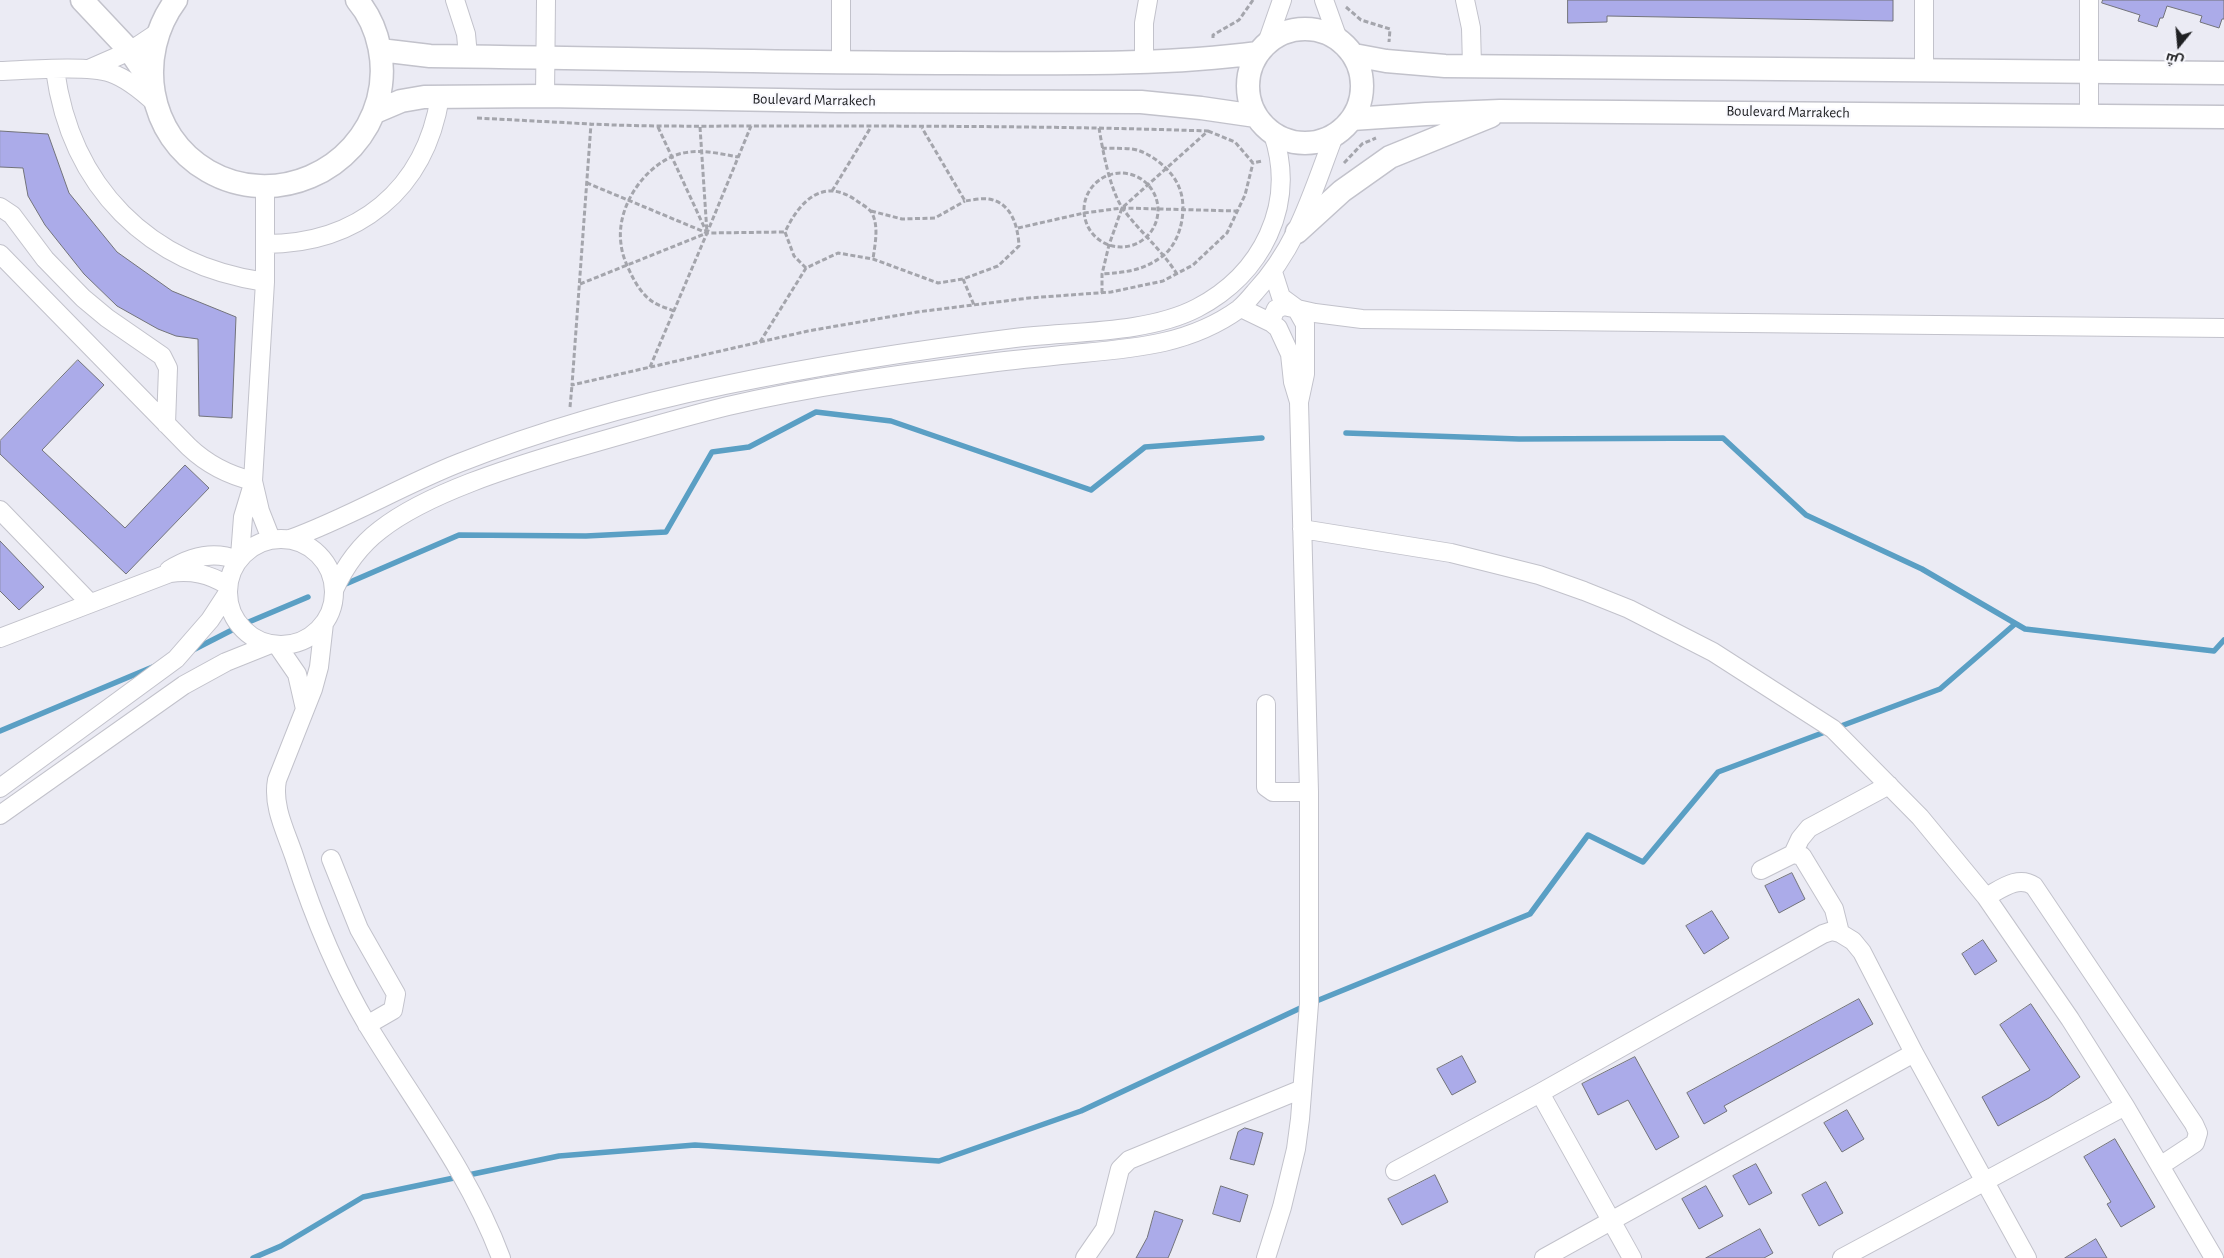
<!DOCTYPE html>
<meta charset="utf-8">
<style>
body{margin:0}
#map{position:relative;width:2224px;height:1258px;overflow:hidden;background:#ebebf4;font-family:"Alegreya Sans",Cairo,sans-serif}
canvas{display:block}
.north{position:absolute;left:2154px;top:20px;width:50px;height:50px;-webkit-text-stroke:4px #f9f9fe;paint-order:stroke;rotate:197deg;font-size:14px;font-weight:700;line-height:20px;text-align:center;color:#1f2023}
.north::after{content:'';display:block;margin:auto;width:18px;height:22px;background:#1f2023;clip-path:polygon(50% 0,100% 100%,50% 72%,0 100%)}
</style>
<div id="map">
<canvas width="2224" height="1258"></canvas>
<div class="north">ش</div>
</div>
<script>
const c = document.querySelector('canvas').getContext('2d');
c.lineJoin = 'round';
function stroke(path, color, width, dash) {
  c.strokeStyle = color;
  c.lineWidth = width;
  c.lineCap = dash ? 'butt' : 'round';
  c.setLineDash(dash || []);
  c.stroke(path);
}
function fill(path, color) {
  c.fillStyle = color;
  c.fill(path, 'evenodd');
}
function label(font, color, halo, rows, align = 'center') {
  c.font = font + ' "Alegreya Sans",sans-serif';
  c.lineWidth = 4;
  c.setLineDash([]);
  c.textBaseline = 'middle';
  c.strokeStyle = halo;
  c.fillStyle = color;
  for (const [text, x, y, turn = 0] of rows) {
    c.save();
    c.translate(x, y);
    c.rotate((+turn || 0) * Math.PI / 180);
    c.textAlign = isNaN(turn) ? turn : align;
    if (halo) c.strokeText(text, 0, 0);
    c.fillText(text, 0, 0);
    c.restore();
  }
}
const stream = new Path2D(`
 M1346,433l173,6 204,-1 83,77 116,54 103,60 189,22 10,-11
 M341,586l118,-51 127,1 80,-4 46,-80 37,-5 67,-35 75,9 200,69 54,-43 117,-9
 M244,624l64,-27
 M191,651l41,-21
 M0,731l155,-65
 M253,1258l28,-12 82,-49 196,-41 136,-11 244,16 142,-50 228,-107 221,-90 58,-79 55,27 75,-90 222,-83 75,-65`);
const building = new Path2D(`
 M1568,0h325v21l-286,-5v6l-39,1z
 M2103,0h121v19h-2l-3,9 -19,-6 2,-6 -35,-10 -4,12h-3l-3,9 -19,-6 2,-6 -38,-12z
 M0,131l48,3 21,59 48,59 55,39 64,26 -4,101 -33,-2 -1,-77 -22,-3 -18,-7 -41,-23 -33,-32 -39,-49 -17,-29 -5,-28 -23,-1z
 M78,360l26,25 -62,65 83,78 60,-63 24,23 -83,86 -126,-120v-13z
 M0,541l44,46 -25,23 -19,-19z
 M1792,873l13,26 -26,14 -14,-27z
 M1712,911l17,27 -25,16 -18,-28z
 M1983,940l14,21 -22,14 -13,-21z
 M1859,999l14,25 -149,82 3,5 -23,13 -17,-31z
 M2031,1004l49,73 -31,21 -51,28 -16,-29 48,-27 -30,-45z
 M1462,1056l14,26 -24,13 -15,-26z
 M1635,1057l44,80 -23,13 -28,-50 -30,15 -16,-31z
 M1847,1110l17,29 -22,13 -18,-29z
 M1245,1128l18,5 -9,32 -24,-6 8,-27z
 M2115,1139l40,68 -34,20 -14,-23 4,-2 -27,-45z
 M1756,1164l16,29 -23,12 -16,-29z
 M1435,1175l13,27 -46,23 -14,-26z
 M1826,1182l17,31 -24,13 -17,-31z
 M1221,1186l27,9 -8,27 -27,-8z
 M1706,1186l17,30 -24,13 -17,-30z
 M1155,1211l28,9 -12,31 -3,7h-32l11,-20z
 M1760,1229l13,24 -9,5h-58z
 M2096,1239l11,19h-42z`);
const path = new Path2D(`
 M1346,7l15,13 29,9 -1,13
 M1213,38v-3l26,-15 14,-20
 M477,118l114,6
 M658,127l48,104
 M700,127l7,106 44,-107
 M1099,128c4,24 11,62 24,81 17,23 38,40 54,65
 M1208,131l27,11 18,21 9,-2
 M1102,148c11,1 28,-1 38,3 16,6 33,21 39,36 9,21 2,54 -15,68 -21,16 -37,17 -62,19
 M1344,163l18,-19 14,-6
 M1084 210a37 37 0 1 1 74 0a37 37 0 1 1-74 0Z
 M832,191l39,-64
 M871,211l31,8 33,-1 30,-17
 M1018,228l66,-15 38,-5 115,3
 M806,268l-12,-12 -9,-24c14,-30 38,-56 72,-31 4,3 12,7 15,12 7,14 3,31 1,46
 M963,279l11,26
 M580,284l127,-51 -120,-50
 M1102,293v-19l7,-29 13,-37 86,-77c-146,-5 -293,-5 -439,-5 -60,0 -118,1 -178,-2l-19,261 236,-54 109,-19 112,-14 82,-6 52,-11 30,-16 34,-32 18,-38 8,-32
 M674,311c-7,-3 -15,-5 -21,-9 -9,-6 -16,-16 -21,-26 -5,-10 -10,-21 -11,-32 -5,-35 20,-73 50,-87 22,-10 45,-4 67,0
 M760,342l46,-74 32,-15 35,6 65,24 25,-4 35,-13 21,-20c-1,-19 -7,-43 -30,-47 -7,-1 -17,1 -24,2l-43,-73
 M650,367l57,-134 78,-1
 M570,407l2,-22`);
const minor = new Path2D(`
 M455,0l11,34 2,22
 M841,0v63
 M1324,0l14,39
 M1465,0l6,28 1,38
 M1924,0v71
 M1267,43l15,-43
 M1144,63v-40l4,-23
 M91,68l39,-17 27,-18
 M55,70c16,117 93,195 210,212
 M0,71c28,-1 87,-6 111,2 17,6 31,18 44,30
 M545,96l1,-96
 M2089,116v-116
 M265,186v96l-12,199 7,30 11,28
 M0,207l12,8 33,44 38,39 24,20 55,38 6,12 -2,56
 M265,244c93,0 160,-54 175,-147
 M0,254l189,193c19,18 39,28 64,34
 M1273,272l8,25 15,11 9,16v50l-6,28
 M1241,308l31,15 6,5 12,26 3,28 6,20 10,390v212l-9,115 -4,30 -14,58 -16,51
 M1272,323v-5l4,-9 8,-3 31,7 47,6 862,9
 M0,510l90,93
 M1302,529l149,24 88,22 45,16 45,18 84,43 120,77 87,88 66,80 84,122 55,87 89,152
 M228 592a53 53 0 1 1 106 0a53 53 0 1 1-106 0Z
 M290,539c58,-21 111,-53 169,-76 86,-34 175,-59 266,-78 96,-20 193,-35 290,-47 56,-7 132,-4 182,-30 65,-34 100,-103 76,-174
 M240,556l3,-39 10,-33
 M169,570c21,-13 44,-20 68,-10
 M334,590c11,-24 25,-44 46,-60 47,-37 132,-63 189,-80 53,-15 106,-31 159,-44 86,-20 174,-32 261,-43 31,-4 63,-7 94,-10 56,-5 109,-10 156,-44 6,-5 11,-11 16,-17 43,-46 57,-99 79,-156
 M324,623l-5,44 -6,22 -36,91c-5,26 9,52 17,76 19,59 42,116 74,170 46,76 102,148 133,232
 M0,638l170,-65c22,-3 39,1 57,12
 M277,645l20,29 8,35
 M1266,704v83l7,5h36
 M0,788l176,-129 34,-39 17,-26
 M0,815l184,-130 42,-23 45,-18
 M1793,854l7,-15 9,-11 80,-43
 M331,859l28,70 37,65 -3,16 -26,15
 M1761,870l32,-16 9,2 32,53 6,24
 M1986,897c15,-8 32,-22 48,-11l160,238 4,9 -3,10 -35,23
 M1540,1093l92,165
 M1395,1171l145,-78 283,-159 9,-3 8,2 13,8 9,11 52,101 113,205
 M1085,1258l20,-29 15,-60 9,-9 173,-71
 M1544,1258l370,-205
 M1842,1258l283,-152`);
const major = new Path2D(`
 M82,0l48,51 21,31
 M176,0c-41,55 -29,136 32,171 66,38 150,1 170,-71 9,-33 2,-73 -21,-100
 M1248 86a57 57 0 1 1 114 0a57 57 0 1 1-114 0Z
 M380,50l50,6c175,2 350,7 525,7 101,0 202,3 303,-10
 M1354,55l32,6 59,5 779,7
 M375,112l26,-11 23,-4 121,-1 292,5 304,1 60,6 55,8
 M1352,119l74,-5 74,-3 724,6
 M1297,232l45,-41 48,-34 101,-41`);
const streetNames = [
 ["Boulevard Marrakech",814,100,1],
 ["Boulevard Marrakech",1788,112,1]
];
stroke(stream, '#5a9fc4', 5.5);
fill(building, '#ababe9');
stroke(building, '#72737a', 1);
stroke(minor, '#c2c2cb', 20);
stroke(major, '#c2c2cb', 25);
stroke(path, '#a4a5ac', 3, [5, 2.5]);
stroke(minor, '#fff', 18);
stroke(major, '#fff', 22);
label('15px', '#1f2023', '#f9f9fe', streetNames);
</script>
